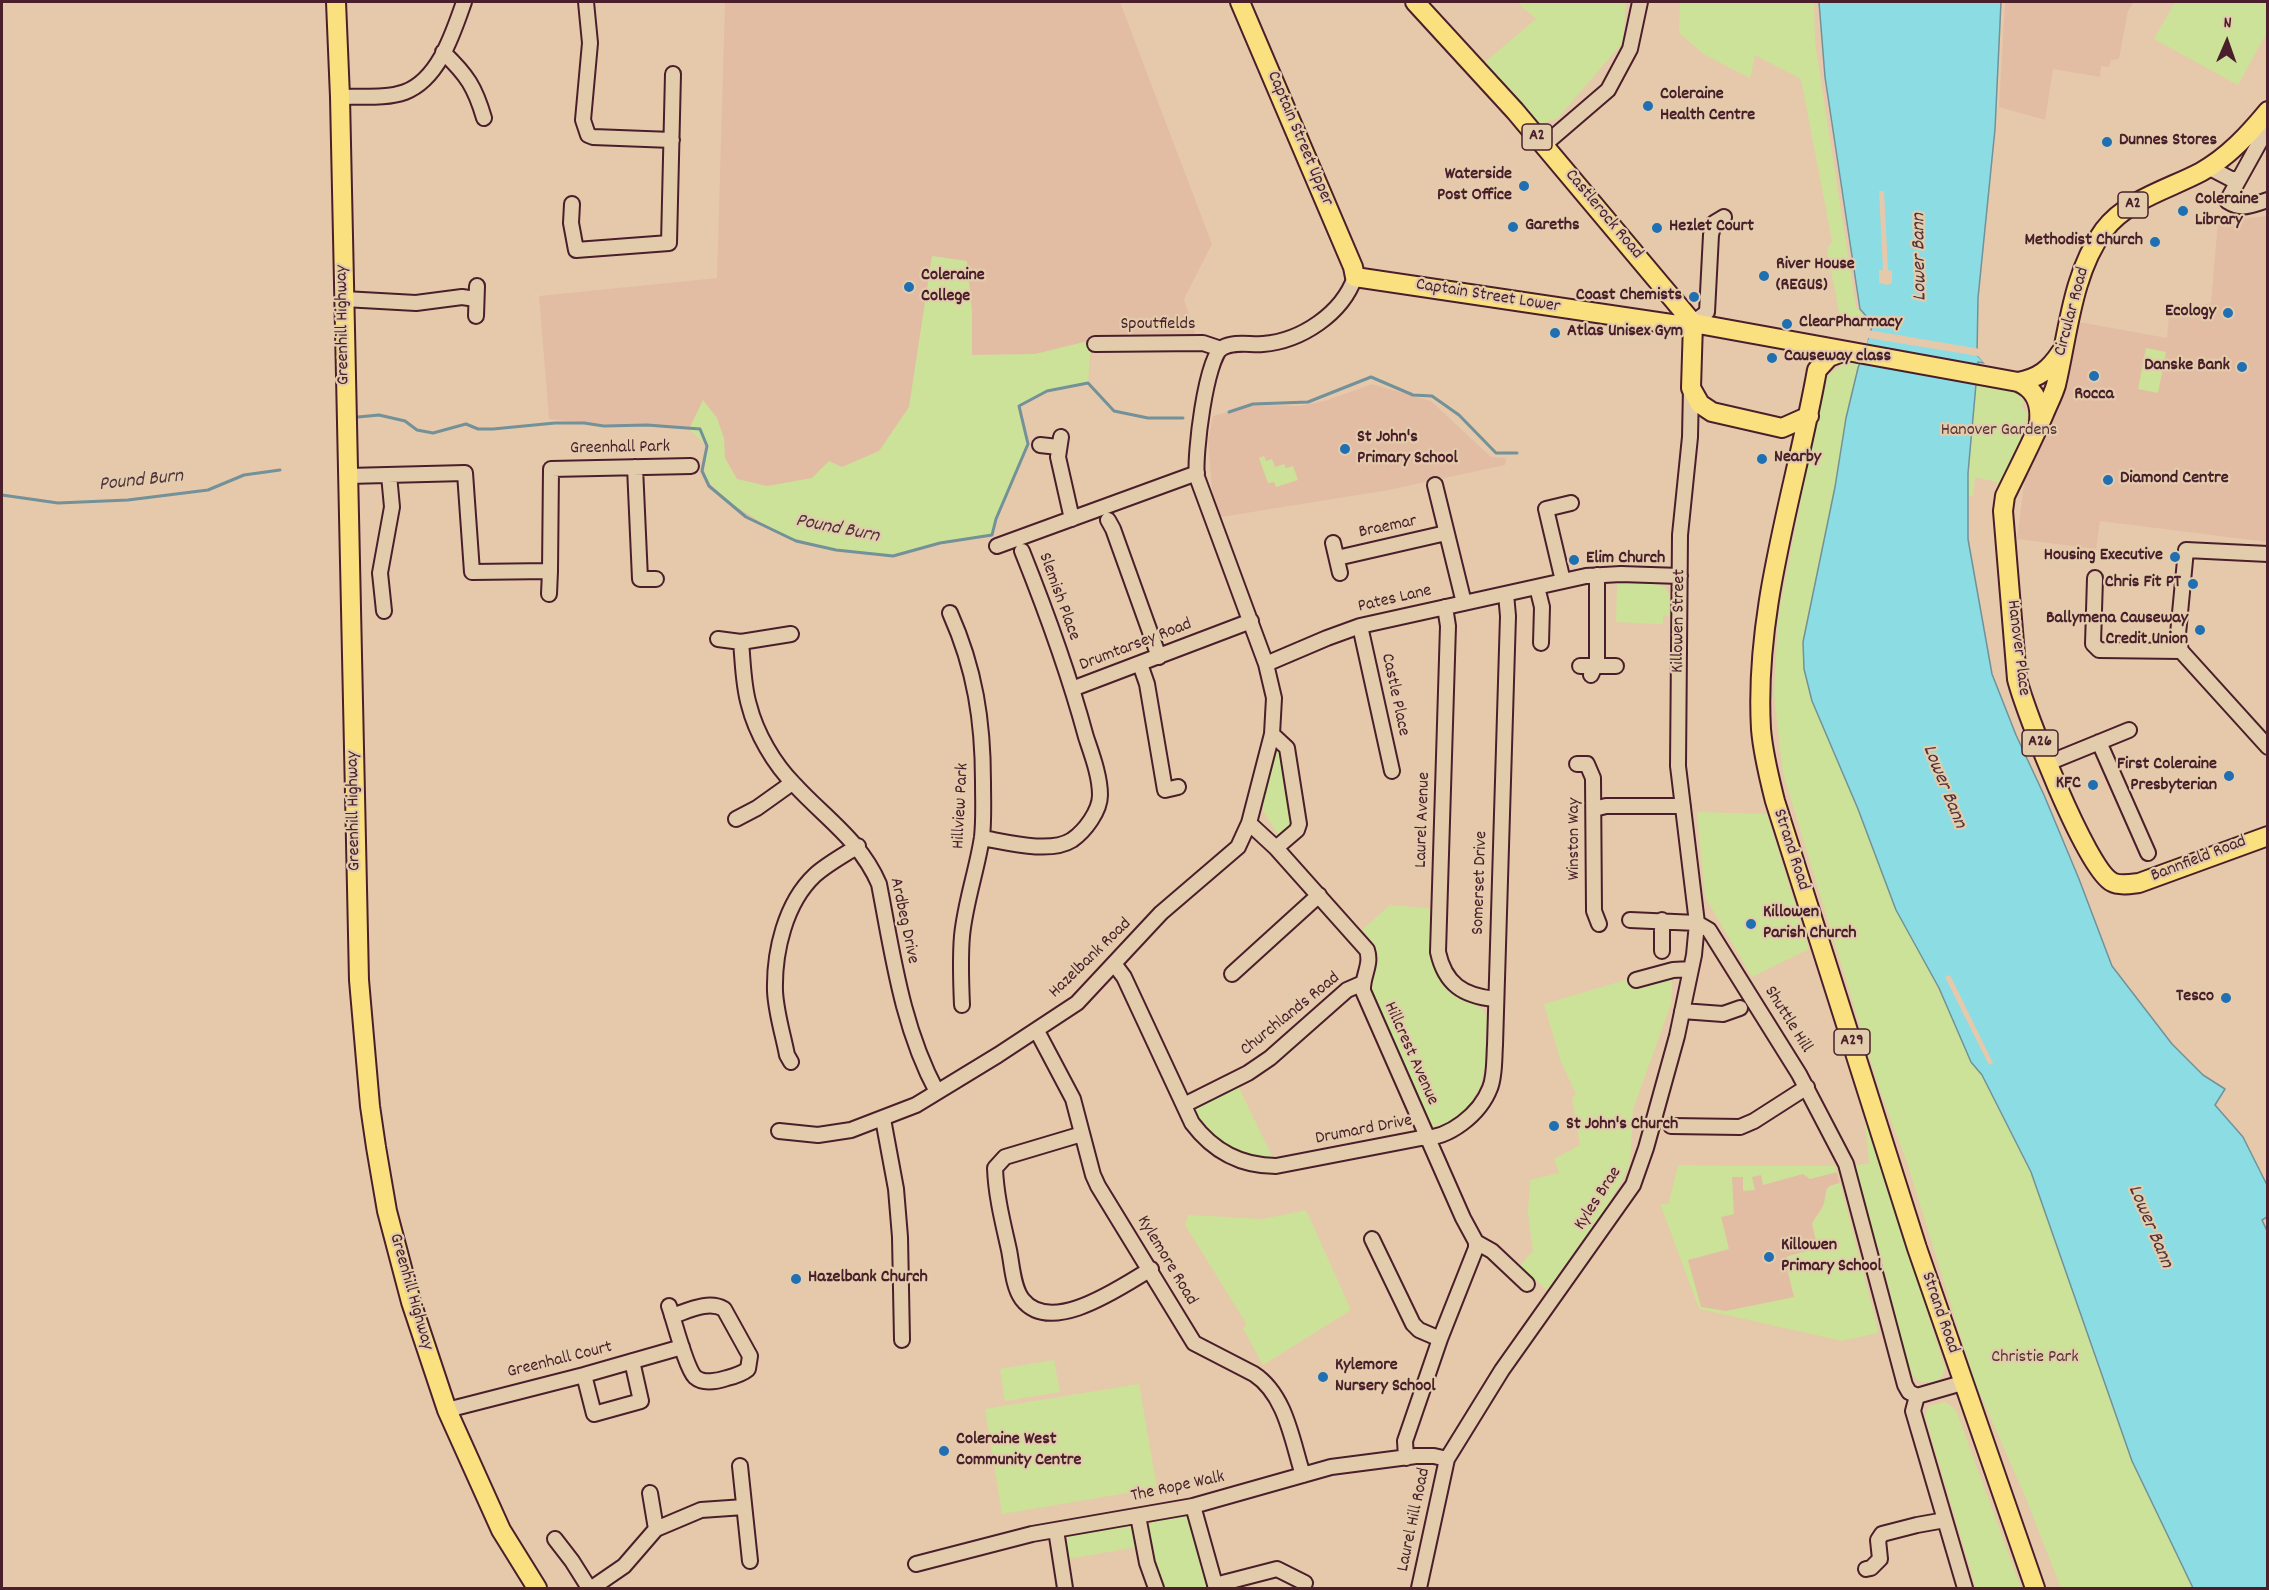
<!DOCTYPE html>
<style>
body{margin:0}
#map{position:relative;width:2269px;height:1590px;overflow:hidden;background:#e6c9ab;font-family:Dekko,sans-serif}
canvas{display:block}
.frame{position:absolute;inset:0;border:3px solid #4a1f2b;pointer-events:none}
.north{position:absolute;left:2197px;top:12px;width:60px;height:60px;-webkit-text-stroke:4px #e3ccac;paint-order:stroke;rotate:2deg;font-size:16px;font-weight:700;line-height:24px;text-align:center;color:#4a1f2b}
.north::after{content:'';display:block;margin:auto;width:21px;height:27px;background:#4a1f2b;clip-path:polygon(50% 0,100% 100%,50% 72%,0 100%)}
</style>
<div id="map">
<canvas width="2269" height="1590"></canvas>
<div class="frame"></div>
<div class="north">N</div>
</div>
<script>
const c = document.querySelector('canvas').getContext('2d');
c.lineJoin = 'round';
function fill(path, color) {
  c.fillStyle = color;
  c.fill(path, 'evenodd');
}
function stroke(path, color, width, dash) {
  c.strokeStyle = color;
  c.lineWidth = width;
  c.lineCap = dash ? 'butt' : 'round';
  c.setLineDash(dash || []);
  c.stroke(path);
}
function label(font, color, halo, rows, align = 'center') {
  c.font = font + ' Dekko,sans-serif';
  c.lineWidth = 4.5;
  c.setLineDash([]);
  c.textBaseline = 'middle';
  c.strokeStyle = halo;
  c.fillStyle = color;
  for (const [text, x, y, turn = 0] of rows) {
    c.save();
    c.translate(x, y);
    c.rotate((+turn || 0) * Math.PI / 180);
    c.textAlign = isNaN(turn) ? turn : align;
    if (halo) c.strokeText(text, 0, 0);
    c.fillText(text, 0, 0);
    c.restore();
  }
}
const built = new Path2D(`
 M725,2h395l92,242 -28,55 12,38 -103,3 -5,43 -41,8 -28,15 9,38 -32,75 -4,16 -52,8 -47,13 -57,-6 -40,-9 -50,-24 -42,-41 3,-30 -9,-17 -114,-6 -35,-4 -10,-123 178,-18z
 M2005,2h129l-6,9 -9,48 -8,1 -2,7 -8,-1 -1,11 -47,-8 -8,51 -46,-13z
 M2267,216v326l-167,-21 -4,28 -79,-10 9,-70 37,-71 16,-76 88,16 3,-35 26,3 15,-3 7,-82z
 M1372,384l59,17 60,56 15,1 -1,7 -116,25 -168,27 -9,-27 -4,-49 5,-25 42,-11 44,1 26,-5z
 M1678,1165l157,1 44,167 -37,8 -143,-32 -39,-105h8z`);
const green = new Path2D(`
 M1517,2h109l-3,40 -65,76 -17,6 -57,-61 52,-44z
 M1680,2h134l1,41 41,264 7,8 -10,13 -9,-7 -5,-10 -12,-61 5,-9 -31,-162 -46,-24 -5,23 -45,-23 -26,-22z
 M2175,2h92v30l-29,53 -84,-46z
 M932,256l35,5 5,51v43l63,-1 57,-14 -4,43 -41,8 -28,15 9,38 -16,37 -20,54 -52,8 -47,13 -57,-6 -57,-16 -55,-35 -20,-23 3,-30 -18,-17 14,-29 14,18 7,20 1,20 12,21 30,7 45,-8 17,-17 13,6 37,-16 30,-44z
 M2146,348l20,4 -8,41 -20,-4z
 M1848,360l14,4 77,624 -5,-7 97,191 203,416h-173l-36,-92 -51,-116 -66,-215 -30,-80 -95,-312 -9,-78 4,-77 43,-225 5,-16z
 M1974,382l43,10 7,10 -3,3 7,9 -3,9 7,3 -35,68v-12l-22,-5 -2,19h-5v43l12,66 -18,-69z
 M1264,456l2,5 6,-2 3,8 9,-3 2,4 7,-2 5,14 -22,7 -2,-5 -6,1 -9,-25z
 M1617,584h37l11,3 4,8v21l-1,1 -5,-3v9l-4,1 -43,-2z
 M1278,748l5,3 10,77 -11,8h-3l-16,-25v-10z
 M1697,812l70,2 42,135 -57,28 -47,-80z
 M1390,905l45,4 -1,60 16,22 32,18 5,9 -2,47 -5,22 -12,20 -27,20 -8,-1 -4,-5 -58,-127c1,-31 21,-33 -9,-64z
 M1673,966l-2,38 -38,105 -3,55 -11,22 -14,23 -58,81 -27,-24 13,-15 -5,-38 2,-33 29,-7 -5,-14 26,-14 -8,-47 4,-4 -15,-32 -17,-58z
 M1238,1086l34,70 -1,2c-12,-2 -24,-4 -35,-9 -9,-4 -14,-9 -24,-10l-17,-25 3,-10z
 M1864,1112l81,256 -3,9 -10,7 -2,-2c-14,2 -17,-6 -22,-17l-29,-117 -6,1 -19,-83 15,-3z
 M1678,1165l157,1 2,6 -27,7 -7,-5 -40,11 -2,-10 -9,2 3,13 -12,1v-14h-11l2,37 -13,3 8,32 -41,11 13,47 25,4 68,-14 -9,-37 3,-4 23,-6 5,-9 -4,-17c3,-7 10,-14 12,-21 4,-14 -2,-16 16,-20l39,150 -37,8 -143,-32 -39,-105h8z
 M1306,1210l45,100 -88,55 -20,-37 3,-3 -2,-5 -59,-95 3,-10 75,4z
 M1054,1360l6,32 -55,9 -5,-32z
 M1139,1384l18,104 -155,26 -17,-105z
 M1945,1402l11,8 65,178h-45l-51,-172 4,-10z
 M1173,1516h11l12,11 16,61h-53l-12,-56c4,-14 13,-14 26,-16z
 M1127,1525l6,4 4,18 -69,12 -3,-19 6,-6z`);
const water = new Path2D(`
 M1819,2h182l-6,127 -17,169 -1,57 8,8 -7,-1 -10,111v66l24,135 24,61 28,60 35,84 33,87 60,78 31,31 22,14 -10,16 28,32 24,48v32l-5,3 6,13 -1,355h-74l-61,-127 -101,-289 -49,-97 -11,-13 -32,-74 -43,-78 -38,-101 -46,-108 -8,-32 -1,-27 32,-155 11,-69 12,-50 15,-44 -13,-15 -35,-232z`);
const pier = new Path2D(`
 M1879,191h5l4,79 4,1v12l-4,2 -9,-2v-13h4z
 M1868,330l112,19v4l8,10 -2,3 -5,-1 -2,20 -41,-9 -81,-13zM1868,338l110,18 7,8 -9,1 -109,-19z
 M1950,975l43,88 -4,2 -44,-88z`);
const stream = new Path2D(`
 M1229,412l24,-8 55,-2 63,-25 42,18 19,1 27,19 37,38h21
 M358,417l21,-2 26,6 12,9 16,3 33,-9 12,5h15l62,-6h29l20,3 43,-1 53,4 7,17 -5,25 7,15 37,31 50,24 40,9 57,6 47,-13 52,-8 4,-16 32,-75 -9,-38 28,-15 41,-8 26,28 34,7h35
 M2,495l56,8 70,-3 80,-10 36,-15 36,-5`);
const minor = new Path2D(`
 M586,2l4,41 -7,77 5,15 5,2 79,3
 M443,52c24,23 32,35 41,66
 M340,97c20,-1 46,2 65,-5 34,-13 48,-59 59,-90
 M2268,127l-41,74c16,10 24,4 41,-1
 M1544,145l64,-55 22,-41 10,-47
 M2208,167l23,12h8
 M572,204l-1,19 5,27 93,-7 4,-169
 M344,299l72,4 46,-6 14,2
 M476,316l1,-30
 M1693,323l14,-11 4,-77 3,-12 10,-6
 M1095,344l108,-1 18,6
 M1061,437l-3,20 14,62
 M1040,445l18,2
 M635,467l5,112h16
 M348,476l117,-3 7,99 78,-1 1,-102 140,-3
 M1435,485l29,118
 M1108,520l5,9 46,128
 M1333,543l7,30
 M997,546l200,-73
 M2268,554l-82,-4 -8,84 3,17 87,96
 M1337,558l109,-25
 M2095,578l-2,66 6,6 82,1
 M1563,581l-17,-72 25,-6
 M1537,587l5,20 -1,36
 M549,594l1,-23
 M1445,607l3,19 -10,326c7,32 25,44 57,47
 M384,611l-4,-38 12,-66 -3,-32
 M950,613c25,56 33,108 33,169 0,19 1,37 -1,55 -5,33 -17,66 -20,99 -2,23 -1,46 0,69
 M1360,626l32,145
 M718,639l23,3 50,-8
 M741,642c2,20 2,43 8,63 7,28 25,59 45,79 31,34 66,56 85,100 14,72 23,143 58,208
 M1140,664l7,20 18,106 13,-3
 M1266,664l61,-26 33,-12 226,-50 35,-2 59,2
 M1580,666h36
 M1591,675l6,-14v-86
 M1072,689l179,-68
 M1272,734l15,14 12,76 -2,6 -21,18
 M2099,742l49,111
 M2048,763l81,-33
 M1577,764h10l6,14 1,133 5,13
 M1594,809l12,-3h77
 M736,819l21,-11 35,-25
 M1249,823l27,25 91,102c5,15 -5,26 -4,41l100,227 13,24v6l-36,91 -35,102 1,17
 M982,838c24,4 68,16 90,2 13,-9 28,-29 28,-45 0,-19 -8,-40 -14,-58 -17,-63 -40,-126 -64,-186
 M1630,920l67,3 12,7 90,144 47,90 59,221 4,7 8,4 45,-13
 M1662,920v31
 M1115,965l9,12 68,146c21,28 49,43 84,43l145,-28c28,1 59,-24 69,-50 5,-12 4,-29 5,-43l13,-429 -2,-22
 M1232,974l87,-79
 M1636,980l37,-10 18,-1
 M1682,1011l41,3 17,-6
 M1037,1031l36,68 20,76 5,11 96,157 60,31c32,21 38,67 49,101
 M791,1062l-4,-7c-4,-21 -11,-42 -12,-64 -1,-39 10,-88 40,-116 12,-11 29,-20 43,-29
 M1184,1105l64,-32 22,-15 77,-68 16,-7
 M883,1119l13,70 4,48 2,103
 M1671,1126l69,1 14,-6 53,-34
 M779,1131l39,4 33,-5 65,-25 82,-50 79,-52 84,-90 77,-66 11,-24 23,-89 2,-36 -8,-34 -69,-187c-3,-20 9,-120 25,-129 12,-7 28,-3 41,-4 38,-3 79,-30 92,-67
 M1082,1134l-77,23 -10,11c1,28 8,55 14,82 3,15 4,37 13,49 29,38 100,-13 129,-30
 M1372,1239l41,85 6,6 21,9
 M1476,1242l16,9 35,33
 M669,1306c5,14 17,62 26,71 8,7 23,4 32,1 8,-2 15,-4 21,-9l2,-13 -26,-47c-16,-9 -36,2 -52,7
 M584,1375l10,39 47,-13 -9,-40
 M1917,1396l-4,15 52,177
 M447,1410l137,-35 98,-28
 M740,1466l10,95
 M650,1493l6,36
 M1193,1506l23,82
 M1138,1516l9,47 9,25
 M1056,1530l9,58
 M555,1539l17,22 17,27
 M916,1564l116,-30 161,-28 138,-39 85,-11h18l13,3
 M1866,1569l5,-1 9,-9 -2,-19 4,-6 35,-9 28,-5
 M1215,1585l62,-16 28,14
 M592,1588l32,-22 32,-37 45,-19 43,-3
 M1419,1588l28,-129 55,-89 131,-185 13,-37 31,-112 17,-81 3,-32 -19,-157 2,-231 10,-98 1,-49`);
const major = new Path2D(`
 M336,2l4,95 19,883 11,126 6,41 11,64 24,91 36,108 54,120 36,58
 M1240,2l113,265 2,10 323,48 15,-2 325,59c17,7 23,21 21,40
 M1415,2l100,109 178,212
 M2268,111c-19,23 -40,46 -67,61 -32,17 -73,27 -97,58 -32,43 -36,104 -48,155 -3,10 -8,19 -12,29 -12,28 -26,55 -39,82l-2,15 14,168c8,32 69,190 95,203 7,4 19,2 27,1l129,-47
 M1693,323l-2,65 9,16 12,8 70,16 27,-12
 M1845,351l-16,6 -12,13c-21,119 -63,237 -56,359 2,25 8,48 14,72l142,447 118,340
 M2018,382c21,-4 31,-12 43,-30`);
const markers = [
 [1648,106,6,"#1f6fb2"],
 [2107,142,6,"#1f6fb2"],
 [1524,186,6,"#1f6fb2"],
 [2183,211,6,"#1f6fb2"],
 [1513,227,6,"#1f6fb2"],
 [1657,228,6,"#1f6fb2"],
 [2155,242,6,"#1f6fb2"],
 [1764,276,6,"#1f6fb2"],
 [909,287,6,"#1f6fb2"],
 [1694,297,6,"#1f6fb2"],
 [2228,313,6,"#1f6fb2"],
 [1787,324,6,"#1f6fb2"],
 [1555,333,6,"#1f6fb2"],
 [1772,358,6,"#1f6fb2"],
 [2242,367,6,"#1f6fb2"],
 [2094,376,6,"#1f6fb2"],
 [1345,449,6,"#1f6fb2"],
 [1762,459,6,"#1f6fb2"],
 [2108,480,6,"#1f6fb2"],
 [2175,557,6,"#1f6fb2"],
 [1574,560,6,"#1f6fb2"],
 [2193,584,6,"#1f6fb2"],
 [2200,630,6,"#1f6fb2"],
 [2229,776,6,"#1f6fb2"],
 [2093,785,6,"#1f6fb2"],
 [1751,924,6,"#1f6fb2"],
 [2226,998,6,"#1f6fb2"],
 [1554,1126,6,"#1f6fb2"],
 [1769,1257,6,"#1f6fb2"],
 [796,1279,6,"#1f6fb2"],
 [1323,1377,6,"#1f6fb2"],
 [944,1451,6,"#1f6fb2"]
];
const shields = [
 [1537,137,30],
 [2133,205,30],
 [2040,743,36],
 [1852,1042,36]
];
const shieldNames = [
 ["A2",1537,137],
 ["A2",2133,205],
 ["A26",2040,743],
 ["A29",1852,1042]
];
const poiNames = [
 ["Coleraine",1660,96],
 ["Health Centre",1660,117],
 ["Dunnes Stores",2119,142],
 ["Waterside",1512,176,"right"],
 ["Post Office",1512,197,"right"],
 ["Coleraine",2195,201],
 ["Library",2195,222],
 ["Gareths",1525,227],
 ["Hezlet Court",1669,228],
 ["Methodist Church",2143,242,"right"],
 ["River House",1776,266],
 ["(REGUS)",1776,287],
 ["Coleraine",921,277],
 ["College",921,298],
 ["Coast Chemists",1682,297,"right"],
 ["Ecology",2216,313,"right"],
 ["ClearPharmacy",1799,324],
 ["Atlas Unisex Gym",1567,333],
 ["Causeway class",1784,358],
 ["Danske Bank",2230,367,"right"],
 ["Rocca",2094,396,"center"],
 ["St John's",1357,439],
 ["Primary School",1357,460],
 ["Nearby",1774,459],
 ["Diamond Centre",2120,480],
 ["Housing Executive",2163,557,"right"],
 ["Elim Church",1586,560],
 ["Chris Fit PT",2181,584,"right"],
 ["Ballymena Causeway",2188,620,"right"],
 ["Credit Union",2188,641,"right"],
 ["First Coleraine",2217,766,"right"],
 ["Presbyterian",2217,787,"right"],
 ["KFC",2081,785,"right"],
 ["Killowen",1763,914],
 ["Parish Church",1763,935],
 ["Tesco",2214,998,"right"],
 ["St John's Church",1566,1126],
 ["Killowen",1781,1247],
 ["Primary School",1781,1268],
 ["Hazelbank Church",808,1279],
 ["Kylemore",1335,1367],
 ["Nursery School",1335,1388],
 ["Coleraine West",956,1441],
 ["Community Centre",956,1462]
];
const streetNames = [
 ["Captain Street Upper",1299,139,67],
 ["Castlerock Road",1603,215,50],
 ["Captain Street Lower",1488,297,9],
 ["Circular Road",2073,312,-75],
 ["Greenhill Highway",344,325,-91],
 ["Spoutfields",1158,326],
 ["Greenhall Park",620,449,-1],
 ["Braemar",1388,528,-12],
 ["Slemish Place",1058,597,70],
 ["Pates Lane",1395,600,-13],
 ["Killowen Street",1680,621,-89],
 ["Drumtarsey Road",1136,646,-21],
 ["Hanover Place",2017,648,83],
 ["Castle Place",1394,695,78],
 ["Hillview Park",962,806,-87],
 ["Greenhill Highway",355,811,-91],
 ["Laurel Avenue",1424,820,-88],
 ["Winston Way",1576,839,-90],
 ["Strand Road",1790,850,72],
 ["Bannfield Road",2199,860,-21],
 ["Somerset Drive",1481,883,-88],
 ["Ardbeg Drive",903,921,78],
 ["Hazelbank Road",1091,959,-44],
 ["Churchlands Road",1291,1015,-39],
 ["Shuttle Hill",1787,1020,58],
 ["Hillcrest Avenue",1410,1054,66],
 ["Drumard Drive",1364,1131,-11],
 ["Kyles Brae",1599,1199,-57],
 ["Kylemore Road",1166,1261,59],
 ["Greenhill Highway",410,1292,74],
 ["Strand Road",1939,1313,71],
 ["Greenhall Court",560,1361,-14],
 ["The Rope Walk",1178,1488,-12],
 ["Laurel Hill Road",1415,1520,-78]
];
const parkNames = [
 ["Hanover Gardens",1999,432],
 ["Christie Park",2035,1359]
];
const waterNames = [
 ["Lower Bann",1921,257,-91],
 ["Pound Burn",141,482,-6],
 ["Pound Burn",837,530,11],
 ["Lower Bann",1943,787,68],
 ["Lower Bann",2149,1227,67]
];
fill(built, '#e2bda4');
fill(green, '#cce298');
fill(water, '#8cdde3');
stroke(water, '#729199', 1.5);
fill(pier, '#e6c9ab');
stroke(stream, '#729199', 3);
stroke(minor, '#4a1f2b', 18);
stroke(major, '#4a1f2b', 22);
stroke(minor, '#e3ccac', 14);
stroke(major, '#fbe080', 18);
for (const [x, y, r, color] of markers) {
  const dot = new Path2D();
  dot.arc(x, y, r, 0, 2 * Math.PI);
  c.fillStyle = color;
  c.fill(dot);
  stroke(dot, '#e3ccac', 2);
}
for (const [x, y, w] of shields) {
  const box = new Path2D();
  box.roundRect(x - w / 2, y - 13, w, 26, 4.5);
  c.fillStyle = '#e3ccac';
  c.fill(box);
  stroke(box, '#4a1f2b', 1.5);
}
label('bold 16px', '#4a1f2b', null, shieldNames);
label('bold 18px', '#4a1f2b', '#e3ccac', poiNames, 'left');
label('18px', '#4a1f2b', '#e3ccac', streetNames);
label('18px', '#573236', '#e3ccac', parkNames);
label('italic 20px', '#51323d', '#e3ccac', waterNames);
</script>
